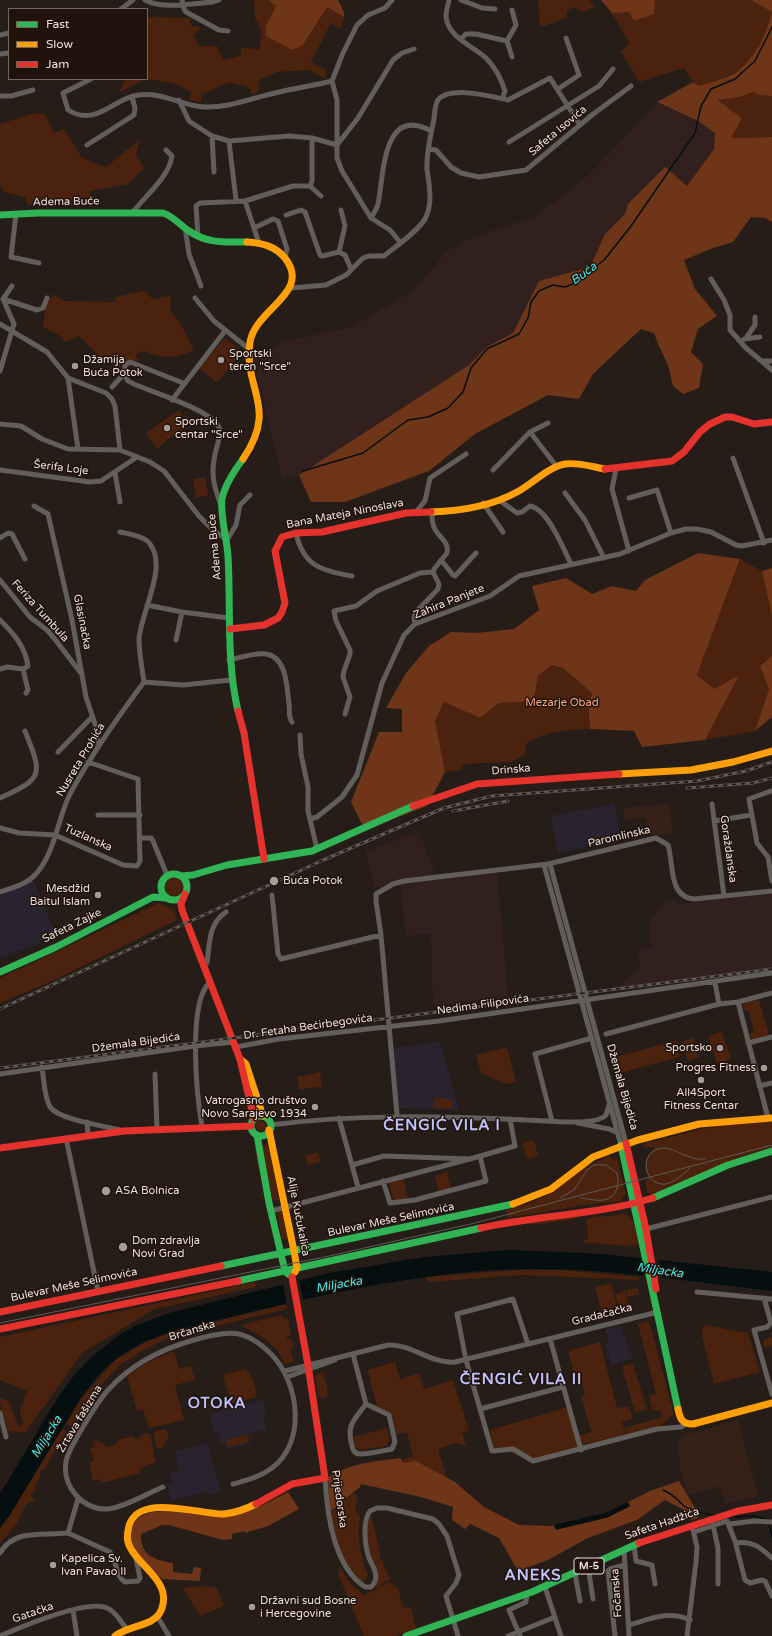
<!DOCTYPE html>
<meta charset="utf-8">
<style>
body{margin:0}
#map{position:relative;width:772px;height:1636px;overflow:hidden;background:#261d19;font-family:"Varela Round",sans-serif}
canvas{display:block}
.legend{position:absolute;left:8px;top:8px;width:140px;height:72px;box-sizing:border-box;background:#21120b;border:1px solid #72645e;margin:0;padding:5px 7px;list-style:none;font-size:12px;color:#ebe0db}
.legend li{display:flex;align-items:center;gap:8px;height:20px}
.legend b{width:20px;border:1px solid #72645e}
</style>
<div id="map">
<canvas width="772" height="1636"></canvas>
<ul class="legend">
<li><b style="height:5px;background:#30b455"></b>Fast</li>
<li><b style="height:5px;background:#ff9f0a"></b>Slow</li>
<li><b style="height:5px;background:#e5322d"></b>Jam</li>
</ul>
</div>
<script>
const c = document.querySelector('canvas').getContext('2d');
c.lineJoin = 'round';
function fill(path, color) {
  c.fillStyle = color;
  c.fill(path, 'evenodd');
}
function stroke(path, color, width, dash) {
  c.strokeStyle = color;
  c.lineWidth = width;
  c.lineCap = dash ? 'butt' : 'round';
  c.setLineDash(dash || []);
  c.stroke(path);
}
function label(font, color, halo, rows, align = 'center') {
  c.font = font + ' "Varela Round",sans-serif';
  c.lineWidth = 3;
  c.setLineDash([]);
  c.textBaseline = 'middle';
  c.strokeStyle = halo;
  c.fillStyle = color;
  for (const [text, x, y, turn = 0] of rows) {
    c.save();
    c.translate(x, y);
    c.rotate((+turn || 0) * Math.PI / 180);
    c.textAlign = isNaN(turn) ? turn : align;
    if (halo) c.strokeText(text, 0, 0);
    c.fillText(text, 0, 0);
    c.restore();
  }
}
const built = new Path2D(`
 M669,804l4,29 -25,2 -2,-17 -22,2 -1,-12z
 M738,1420l20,76 -32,8 -6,-18 -31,9 -8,-23 -4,-31 5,-2 -1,-3z`);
const industrial = new Path2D(`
 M657,103l41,18 17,12 -1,16 -27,37 -21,-18 -38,36 -3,10 -20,20 -15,33 -51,14 -26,52 -26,14 -18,18 -170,110 -17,4 -29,-123 34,-15 65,-14 61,-36 34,-40 23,-13 66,-22 52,-40z
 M419,832l17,44 61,-4 11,124 -75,10 -2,-72 -25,2 -6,-53 -26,4 -8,-36z
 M772,894v76l-147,20 -2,-9 17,-13 -2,-19 13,-1 -2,-26 15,-19 11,-4 2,5z`);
const education = new Path2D(`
 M614,804l7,35 -63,14 -7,-37z
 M33,880l23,56 -56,22v-65z
 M440,1042l19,68 -61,-2 -4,-60z
 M620,1326l13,33 -22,6 -6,-22 4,-1 -4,-13z
 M263,1400l3,13 -3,1 4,15 -19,5 2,9 -22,6 -2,-6 -5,1 -3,-11 -3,1 -6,-20z
 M207,1443l14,49 -12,3 -1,-4 -37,10 -4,-17 5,-2 -3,-10 10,-3 -4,-17z`);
const green = new Path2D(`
 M254,0h14l8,6 -11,21 38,18 24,-38 17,10 -3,12 -10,-6 -20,39 15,8 -1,9 -15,-9 -33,2 -17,7 -2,13 -6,2 -3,-7 -20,-5 -27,12 -1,8 -12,-2 2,-8 -18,-9 -26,-4v-61l2,-1 40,1 3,8 9,1 -7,9 5,10h18l6,14 19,-5 -2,-8 20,3 1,-20 -6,-12z
 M538,0h51l7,8 -15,4 -4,-5 -10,3 -1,8 -25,9c-3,-9 -1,-17 -3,-27z
 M655,0h97l20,12c-7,23 -16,48 -38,61 -10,6 -24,9 -35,13l-6,-4 -9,-14 -45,14 -18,-30 8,-9 -17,-30 17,-1 5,9 20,-7z
 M126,79h20l-28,14z
 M753,92l5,3 14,1v41l-41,1 -14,-39 23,-2z
 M44,113l10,20 10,-4 18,29 24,9 34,-28 -4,16 8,13 -16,16 -38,7 2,14h-64l-3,-8 -21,-5 -4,-8v-60l31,-10z
 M144,291l9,8 18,-3 -1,14 13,18 11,22c-17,8 -31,10 -49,1l-9,3 3,12 -13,-5 -9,8 -22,-17 -16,-16 -13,6 -9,-8 -14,-7 3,-23 7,-10 7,5 5,2 49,1 2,-1 -1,-4z
 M225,338l17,14 -25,31 -18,-15z
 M179,410l8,13 -30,26 -11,-16z
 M205,477l3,18 -12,3 -3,-19z
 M740,559l22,12 10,45v40l-12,10 9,23 -14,42 -50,9 33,-64 -24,13 -17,-14z
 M552,665l11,3 30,26 -5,7 2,28c-22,1 -45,2 -64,15l-1,11 -14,7 -47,2 -3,6 -16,2 -10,-51 9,-19 36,16 19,-15 35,-2 4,-25z
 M165 887a9 9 0 1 1 18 0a9 9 0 1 1-18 0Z
 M159,903l15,7 3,10 -127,62 -50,21v-25z
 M759,1000l10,35 -16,4 -3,-2v-3l4,-3 -6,-21h-4l-2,-4 3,-3z
 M722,1032l9,27 -14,5 -9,-28z
 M693,1038l6,19 -11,4 -6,-19z
 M675,1041l5,16 -64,17 -4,-16z
 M507,1047l9,35 -10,2 -25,-11 -5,-18z
 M320,1072l2,14 -23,4 -2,-13z
 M434,1098l18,1v10l-19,-1z
 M256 1126a5 5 0 1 1 10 0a5 5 0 1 1-10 0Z
 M761,1122h11v25l-37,12 -83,36 -5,-3 -2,-11 4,-3c-6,-10 -5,-21 5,-29l-1,-2 -9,1 -1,-4 71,-18z
 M534,1140l4,16 -11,3 -5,-16z
 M269,1144l10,56 -6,1 -12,-55z
 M256,1147c3,18 4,36 8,54h-1l-8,-53z
 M318,1152l3,10 -13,3 -3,-9z
 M609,1155l2,3 6,1 9,35 -5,5 2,2 -40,4 -75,13 -3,-8 25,-7 16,-7 44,-31z
 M447,1172l4,17 -12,3 -4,-16z
 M403,1177l5,21 -14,3 -6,-20z
 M283,1210l6,29 -7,1 -5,-27z
 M624,1214c12,2 12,20 14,30l-10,2 -47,-4 7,-4 -1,-14 -1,-3 2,-3z
 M566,1216l12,1 -3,2 -42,6 -8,-3z
 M519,1270h41l79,7v3l-118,-5 -93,7 -3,-5z
 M255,1282l1,5 -101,22 -73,44 -57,80 -17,-2c-2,-14 -8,-19 -8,-33l9,3 9,25 5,-2 -3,-14 7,-19 -27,-11v-43z
 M611,1283l6,26 -15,4 -7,-26z
 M638,1288l1,6 -11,3 -2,-7z
 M625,1291l4,15 -10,3 -4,-15z
 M286,1304l1,5 -116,28 -22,10 -28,17 -35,38 -14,26 -6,-4 15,-25 34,-39 31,-18 24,-9z
 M282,1315l1,4h5l3,16 -4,1v3h5l2,9 -4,1 4,13 -9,2 -7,-13 -11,-11 -26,-15z
 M649,1321l25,93 -14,12 -34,8 -2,-6 38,-11 -2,-7 -7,1 -4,-15 7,-2 -18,-70z
 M705,1325l43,8 12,39 -46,12 -12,-48v-6z
 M772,1337v9l-7,2 -2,-8z
 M600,1342l17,66 12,-2 4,13 -11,3 3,13 -45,10 -3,-9 14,-4 -10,-36 4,-1 -6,-23 -5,1 -6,-22z
 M174,1351l5,18 12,-3 4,14 -20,5 9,35 -35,8 -6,-19 -6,2 -10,-35 21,-14z
 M395,1362l5,17 19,-6 5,16 29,-9 16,51 -7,1 4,14 -10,-3 -18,6 9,30 -43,-16v-4l9,-2 -6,-25 -12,3 -3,-17 -15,-10 -9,-38z
 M633,1364l14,46 -12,2 -13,-46z
 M246,1369l7,10 4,18 -26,6 -8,-28z
 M323,1372v7h3l2,16 -4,4 -6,-4 -3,-19z
 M568,1407l11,43 -46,9 -39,-11 -4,-18z
 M387,1428l3,11 -4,7 -24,4 -6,-2 -3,-11z
 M62,1429l5,3 -23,37 -4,2v6l-5,10 1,2 -5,6 4,6 -8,2 -11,22 -16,18v-15z
 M166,1429l3,9 -7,10h-5l-4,-16z
 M147,1433l3,1 6,28 -16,6 1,5 -39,10 -2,-4 -7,2 -4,-19 5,-1 -4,-13 5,-1 -2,-6 4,-1 11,7 7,-2 3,-5 14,-4 4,3 3,-1 2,-3z
 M247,1434l2,8 -21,5 -2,-7z
 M353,1494l5,2 -3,14 5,6c-3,20 0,40 8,58l-4,8h-3l-17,-19 -9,-23 -6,-26z
 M371,1514l10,43 -3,5 -4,1c-8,-9 -9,-39 -3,-49z
 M381,1559l9,20 -14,9 -2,-24 4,-1z
 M339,1566l11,17 14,12 26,-13 8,6 5,19 8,1 5,20 -20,8h-32l-25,-60z
 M199,1586l17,1 8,19 -24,10 -17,-28z`);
const forest = new Path2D(`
 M268,0h70l6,12v5l-17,-10 -24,38 -11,5 -26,-14 -1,-9 11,-21z
 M601,0h54l-1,14 -20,7 -5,-9 -17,1z
 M752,0h20v12l-19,-11z
 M772,12v84l-14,-1 -5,-3 -13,5 -23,3 25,18 -11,20 41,-1v85l-7,-4 -14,-1 -18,25 -20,6 -29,12 11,29 22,27 -19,13 -7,23 12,12 -4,24 -16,6 -10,-8 -5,-21 -10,-21 -4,-11 -13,-4 -48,45 -14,25 -31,-4 -73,39 -46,37 -84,31h-34l-12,-27 170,-110 18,-18 26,-14 26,-52 51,-14 15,-33 20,-20 3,-10 37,-37 22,19 27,-37 1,-16 -17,-12 -41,-19 36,-20 6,4c11,-4 26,-7 36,-13 21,-15 30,-37 37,-61z
 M698,553l42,6 -43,116 17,14 25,-14 -34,65 -63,7 -8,-16 -44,-2 -2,-28 5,-7 -30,-26 -11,-3 -14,11 -4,25 -35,2 -19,15 -36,-16 -9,19 10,51 -18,34 -62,24 -14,-28 28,-70h23v-23l-16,-1 20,-35 23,-27 22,-14 26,1 37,-4 25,-19 -7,-24 34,-8 26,16 20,-8 24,5 9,-11z
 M772,568v48l-10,-45z
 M772,656v61l-17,14 14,-42 -9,-23z
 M400,1458l4,5 12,-2 39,21 29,25 35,18 34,1 53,-13 44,-22 29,-10 16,27 3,10 -7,2 -5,-9 -21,-11 -28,20 -49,18 -40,22 -30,11 -19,-33 -29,-14 -5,5 -13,-9 1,-13 -32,-10 -60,-13 -1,3 -30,25 -2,-34c24,-16 45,-16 72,-20z
 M288,1492l11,17 -31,17 -23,7v-2l-13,3v5l-9,1 -54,-15h-7l-21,9c-1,22 14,26 32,29v9l19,2 2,-7 7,1 -1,13 -38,-2c-13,-13 -41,-34 -28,-55 15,-25 64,-6 89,-7 23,-1 45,-15 65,-25z`);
const water = new Path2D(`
 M509,1250l93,4 170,18v19c-80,-9 -163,-23 -244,-22 -122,2 -240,34 -358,63 -44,15 -63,30 -90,67l-70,116 -10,13v-34l57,-95 16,-22 16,-18 30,-24 16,-9 34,-13 160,-40 95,-16z`);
const pier = new Path2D(`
 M641,1257l18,2 4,22 -19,-2z
 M299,1279l4,22 -16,4 -4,-22z`);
const stream = new Path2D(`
 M303,471l60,-18 45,-33 20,-3 20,-9 15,-16 8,-24 16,-19 32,-15 9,-16 3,-16 8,-11 14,-6 12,2 12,-5 28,-23 26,-33 64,-93 6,-27 10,-17 24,-10 20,-18 17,-34
 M663,1490c13,6 12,8 21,16 7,5 20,8 29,9
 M730,1517l26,-1 11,4
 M769,1523l3,14`);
const canal = new Path2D(`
 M557,1527l50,-12 20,-10`);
const street = new Path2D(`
 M145,0c19,10 48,3 68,2l6,-2
 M182,0l2,9 2,3 33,18 9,1
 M392,0l-7,8 -17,7 -11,10 -14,28 -11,28 5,19v58l5,13 29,47 19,12 10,12
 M449,0c-1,5 -3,11 -3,16 1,21 27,30 40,42 9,9 15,20 19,33l-2,6
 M461,0l21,8 13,1
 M121,9l12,-9
 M0,35l9,-2
 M461,39l5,-5h10l31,7 5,16
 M507,41l9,-16 -4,-15
 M0,54l9,-1
 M91,79l-28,14 5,17c29,18 46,-13 71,-15 24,-3 44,11 65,12 25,1 48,-9 71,-14 19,-5 38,-7 57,-12
 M558,89l21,-14 -13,-37
 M0,96h11l22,-6
 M179,100l10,21 23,15 17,5 60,-5 23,2 25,7 21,-27 35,-58 9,-7 12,-4
 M212,136l2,36
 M229,141l7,59
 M509,142l90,-56 14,-17
 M87,145l47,-30 1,-7 -3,-11
 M429,149l7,1 15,17 10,6 18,4 47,-7 66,-55 39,-29
 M310,186l2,-5v-43
 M245,201l14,42
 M133,212c13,-17 36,-35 39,-56l-6,-6
 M16,214l-5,43 28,6
 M286,215l15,-5 4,2 15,43 2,1 17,-4 6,3 6,14
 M371,218c2,-4 6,-9 7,-14 6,-28 4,-100 53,-73
 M185,227l4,27 12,32
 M254,228l19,-9 5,2 9,28 -2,8
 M198,236l-2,-30 4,-3 45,-2 48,-15h17l11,10
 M339,252l6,-26 -4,-16
 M711,279l13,21 6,15v15l16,18 26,22
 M291,288l35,-3 20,-10 17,-17 6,-2h15c11,-9 37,-27 42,-39 7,-16 3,-32 1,-48 -1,-14 3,-31 6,-45 2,-7 1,-18 5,-24 12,-15 56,-3 70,0l42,-22 30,47
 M195,298l19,23 35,28
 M3,299l34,11 6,-2 4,-10
 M3,299l9,-13
 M0,324l47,28 21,26 38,15 6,6 3,7 5,44 30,12 14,9 35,45 13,13 15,11 9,-15 4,-20 10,-10
 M746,338l9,-13v-8
 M744,339l16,-2
 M762,361h10
 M0,371l14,-47 -11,-25
 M68,378l10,71
 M183,383l-53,-21 -5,3 -1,9 4,7c16,10 95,30 92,52 -1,9 -5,18 -6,27 -3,16 1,30 7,45
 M112,387l12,-13
 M172,400l53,-69
 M0,424l21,2 21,13 26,10 52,1
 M530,432l18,-9
 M733,458l31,85
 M616,469l-4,20 17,62
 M0,470l90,12 11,-1 36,-24
 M493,470l37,-38 27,35
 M115,473l5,29
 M565,493l20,27 19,38
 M629,498l28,-8 14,43
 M499,500l18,13 5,-1 8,-6c18,3 33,42 41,58
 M483,503l20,29
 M34,506l14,8 24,106 14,77 11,33 1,16
 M415,513l10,-12 5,-23 36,-24
 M296,533c7,33 26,38 56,43
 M0,538l8,-5 4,1 13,25
 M441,560l12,15 2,1 21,-23
 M0,580l30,37 17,13 7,8 26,34
 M147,605l35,7 47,6
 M0,620c14,14 25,26 28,46l-5,3 -16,-2 -7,2
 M415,624l-1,-7 2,-5 22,-23 1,-5 -6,-12 1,-3 13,-16c2,-11 -6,-14 -11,-22 -4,-6 -4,-12 -4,-19
 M176,640l6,-28
 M229,660c12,-2 25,-8 37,-6 21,3 21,34 23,50 1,6 -1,13 3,18
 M23,669l5,21 -2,3
 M144,682l39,3 48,-5
 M345,714l5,-17 -7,-20 1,-6 6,-17v-4l-14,-29 -2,-10 22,-5 21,-15 43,-18 13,-1
 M300,735l1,19 7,33v24l9,38
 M58,752l34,-35
 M771,791l-22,8 8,44 11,14 4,24
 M0,798c45,-20 42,-24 25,-67
 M712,804l12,92
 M98,815h42
 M310,819l7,-2 25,-20 15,-22 25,-92 22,-48 11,-11 75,-28 29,-20 101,-22 51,-21 15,-4h11l14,3 25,13 6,1 30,-6
 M714,821l37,-6
 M0,828l19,5 36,2 68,30 14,1 3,-5 -2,-82 -50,-17
 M140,838h11l2,3 14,34
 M550,864l76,279
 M544,865l77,280
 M0,892c11,-4 27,-8 35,-17 20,-21 22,-55 35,-81 21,-39 47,-76 74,-112 -2,-14 -5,-29 -5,-43 2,-27 29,-72 11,-95 -5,-8 -21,-10 -30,-12
 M272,895l6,59 3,5 100,-24
 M203,966l4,-3c3,-20 1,-39 19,-51
 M715,983l4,21
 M738,1002l30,116
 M606,1034l113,-30 19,-2 34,-9
 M748,1043l24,-6
 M236,1047l43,-8 160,-18 333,-48
 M42,1067c2,12 2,30 8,40 9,13 55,19 70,23
 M0,1074l195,-28 39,-4
 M155,1074l2,55
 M759,1086l13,-3
 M397,1115l-16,-180 -5,-34v-7l17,-10 11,-3 144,-17 108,-26 12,7c6,19 0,53 27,54l77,-8
 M339,1118l19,69
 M552,1121l-17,-67 57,-16
 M87,1122l1,13
 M578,1123l31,6 9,4
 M270,1125c86,-11 170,-9 256,-5 16,0 70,7 80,-5l3,-10
 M202,1127c-5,-29 -15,-125 8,-145
 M66,1138l32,153
 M352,1165l32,-9 86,3 45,-13 -5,-27
 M383,1181l7,22 25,-3 71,-19 -6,-25
 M271,1211l199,-52
 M646,1229l126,-32
 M697,1292l75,7
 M764,1298l7,25 -4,4 -13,3 18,64
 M550,1339l31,111
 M528,1344l-15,-45 -56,15 9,46 26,91 21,-2 20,12 124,-32 24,-2 5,-3
 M353,1354l13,50
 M285,1371l103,-26c24,-1 43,19 67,17l203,-50
 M287,1377l48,-17
 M366,1404l23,11 6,27 -3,7c-10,2 -22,5 -32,5 -5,0 -7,-3 -8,-8 -6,-21 2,-26 14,-42z
 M480,1409l83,-22
 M0,1413l6,24
 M325,1478c2,35 8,88 40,109h6c10,-9 2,-20 -2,-29 -4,-12 -7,-37 1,-47l7,-3h10l46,11 6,5 8,12 12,39 -3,8 -10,13 12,40
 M163,1487c-15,6 -42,22 -57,22 -24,0 -44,-23 -40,-47 1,-12 34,-64 43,-73 23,-25 52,-40 85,-49 34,-10 51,-12 77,14 28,28 36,88 1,114 -12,9 -25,12 -39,16
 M78,1499l-10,34 42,19c7,9 5,24 15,30l13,-1 2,-3 -4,-20
 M730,1524l24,-3 18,1
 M713,1525l5,23v36
 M694,1532l33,-11 8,20 10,39 5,3 12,-3 3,1 7,15
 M736,1543c16,-3 25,5 36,15
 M634,1545l2,16 16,4 3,19
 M624,1549l5,87
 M0,1553c14,-25 44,-17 68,-20
 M588,1566l5,33
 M575,1573l5,28
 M545,1587l16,49
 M73,1610l4,26
 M157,1616l12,20
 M629,1625c21,-6 40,-15 61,-5
 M0,1636c21,-9 87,-37 107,-28 10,4 14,15 21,22
 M508,1636l47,-19
 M520,1636l-11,-26 17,-8 1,-8
 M615,1636l-7,-65 2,-2 15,-4
 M687,1636l9,-74 1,-15 -4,-17`);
const fast = new Path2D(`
 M0,215l38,-2h125c10,3 17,12 26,18 19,13 36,11 58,11
 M238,711c-12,-51 -7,-103 -10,-155 -1,-17 -8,-40 -6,-57 3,-15 12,-28 21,-40
 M161 887a13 13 0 1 1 26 0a13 13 0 1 1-26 0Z
 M181,876l12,-1 34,-10 85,-14 101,-45
 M0,972l56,-25 97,-50 13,1
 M251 1126a10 10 0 1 1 20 0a10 10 0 1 1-20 0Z
 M257,1135l12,68 16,68 3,3
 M621,1145l57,264
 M653,1198l75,-33 44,-14
 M221,1266l292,-62
 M238,1281l243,-53
 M406,1636l126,-44 107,-49`);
const slow = new Path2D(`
 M243,459c36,-53 0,-69 7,-117 6,-34 62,-49 35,-84 -10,-12 -23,-15 -38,-16
 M431,512c29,-1 61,-6 86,-20 15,-8 31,-25 48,-28 12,-2 28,3 40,5
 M619,774l72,-4 42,-8 39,-11
 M240,1059l6,5 17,52
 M269,1130l25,121 3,17 -2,4
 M513,1204l38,-15 42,-32 45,-17 61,-16 73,-6
 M678,1409c2,10 4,15 15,15l79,-21
 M115,1636c11,-8 24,-9 36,-15 7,-4 11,-9 12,-17 5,-23 -22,-37 -32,-55 -5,-8 -4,-15 -2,-23 10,-34 71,-11 95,-12 11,-1 22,-5 32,-10`);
const jam = new Path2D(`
 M605,469l67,-8 12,-9 16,-20 10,-8 15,-7h7l22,7 18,-2
 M230,629l34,-4 14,-7 4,-6 3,-9 -10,-52 7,-14 14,-4 26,-1 84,-19 25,-1
 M238,711l6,22 20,126
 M413,806l64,-22 142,-10
 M185,894l-4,10 1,6 58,149 14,60
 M626,1143l20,86 10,60
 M0,1148l124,-17 127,-5
 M481,1228c56,-13 117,-13 172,-30
 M0,1312l221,-46
 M0,1329l238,-48
 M256,1504l36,-20 33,-6 -17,-113 -16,-88
 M639,1543l99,-32 34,-6`);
const tram = new Path2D(`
 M690,1168c-7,6 -15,14 -24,16 -17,2 -26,-19 -15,-31 16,-15 33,9 54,6
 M560,1198l14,-8 14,-21 6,-4h12l10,7c5,11 1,25 -12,28 -7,1 -16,-1 -23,-2
 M0,1323l329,-67 146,-33 297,-78`);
const rail = new Path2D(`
 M687,788l66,-5 19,-5
 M453,811l55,-10
 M0,1009l321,-148 123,-53 48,-12 205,-15 49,-10 26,-9
 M0,1068l772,-99`);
const markers = [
 [221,360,4,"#a69c97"],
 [75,366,4,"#a69c97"],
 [167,428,4,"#a69c97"],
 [274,881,5,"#a69c97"],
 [98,895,4,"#a69c97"],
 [720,1048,4,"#a69c97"],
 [764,1068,4,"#a69c97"],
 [701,1080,4,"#a69c97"],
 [315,1107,4,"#a69c97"],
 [106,1191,5,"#a69c97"],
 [123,1247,5,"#a69c97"],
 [53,1565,4,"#a69c97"],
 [252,1607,4,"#a69c97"]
];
const shields = [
 [589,1566,30]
];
const shieldNames = [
 ["M-5",589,1566]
];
const streetNames = [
 ["Safeta Isovića",558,131,-40],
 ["Adema Buće",66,202,-1],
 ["Šerifa Loje",61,468,7],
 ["Bana Mateja Ninoslava",345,514,-11],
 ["Adema Buće",215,547,-95],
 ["Zahira Panjete",449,602,-22],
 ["Feriza Tumbula",40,611,48],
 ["Glasinačka",82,622,79],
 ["Nusreta Prohića",81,760,-59],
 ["Drinska",511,770,-5],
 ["Paromlinska",619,837,-13],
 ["Tuzlanska",88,838,24],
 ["Goraždanska",728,849,82],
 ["Safeta Zajke",72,926,-26],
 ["Nedima Filipovića",483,1005,-8],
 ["Dr. Fetaha Bećirbegovića",308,1027,-8],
 ["Džemala Bijedića",136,1043,-8],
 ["Džemala Bijedića",622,1087,74],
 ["Alije Kučukalića",298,1216,79],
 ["Bulevar Meše Selimovića",391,1220,-12],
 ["Bulevar Meše Selimovića",74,1285,-12],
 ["Gradačačka",602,1315,-14],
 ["Brčanska",192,1331,-17],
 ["Žrtava fašizma",80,1419,-59],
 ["Prijedorska",339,1499,82],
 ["Safeta Hadžića",662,1524,-19],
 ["Fočanska",617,1593,-94],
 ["Gatačka",33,1613,-19]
];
const poiNames = [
 ["Sportski",229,354],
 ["teren \"Srce\"",229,367],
 ["Džamija",83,360],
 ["Buća Potok",83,373],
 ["Sportski",175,422],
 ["centar \"Srce\"",175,435],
 ["Buća Potok",283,881],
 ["Mesdžid",90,889,"right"],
 ["Baitul Islam",90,902,"right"],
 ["Sportsko",712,1048,"right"],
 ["Progres Fitness",756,1068,"right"],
 ["All4Sport",701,1093,"center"],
 ["Fitness Centar",701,1106,"center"],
 ["Vatrogasno društvo",307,1101,"right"],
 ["Novo Sarajevo 1934",307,1114,"right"],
 ["ASA Bolnica",115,1191],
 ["Dom zdravlja",132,1241],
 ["Novi Grad",132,1254],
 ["Kapelica Sv.",61,1559],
 ["Ivan Pavao II",61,1572],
 ["Državni sud Bosne",260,1601],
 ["i Hercegovine",260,1614]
];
const parkNames = [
 ["Mezarje Obad",562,703]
];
const waterNames = [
 ["Buća",584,274,-36],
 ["Miljacka",660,1271,8],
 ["Miljacka",339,1285,-10],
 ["Miljacka",47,1437,-58]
];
const districtNames = [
 ["ČENGIĆ VILA I",442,1126],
 ["ČENGIĆ VILA II",521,1380],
 ["OTOKA",217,1404],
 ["ANEKS",533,1576]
];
fill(built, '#362118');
fill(industrial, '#32201f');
fill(education, '#29222f');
fill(green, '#4a220d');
fill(forest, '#6e3518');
fill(water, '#050f0f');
fill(pier, '#261d19');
stroke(stream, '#050f0f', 1.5);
stroke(canal, '#050f0f', 5);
stroke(street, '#625e5b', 5);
stroke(fast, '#30b455', 7);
stroke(slow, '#ff9f0a', 7);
stroke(jam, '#e5322d', 7);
stroke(tram, '#5f5a58', 1);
stroke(rail, '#5f5a58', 3);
stroke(rail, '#21120b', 1.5, [4.5]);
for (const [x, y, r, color] of markers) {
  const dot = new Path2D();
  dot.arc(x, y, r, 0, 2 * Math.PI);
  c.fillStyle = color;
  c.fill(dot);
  stroke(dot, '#21120b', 1.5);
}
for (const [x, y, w] of shields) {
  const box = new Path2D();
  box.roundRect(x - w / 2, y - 8, w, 16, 3);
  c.fillStyle = '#21120b';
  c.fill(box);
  stroke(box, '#ebe0db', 1);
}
label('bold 10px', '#ebe0db', null, shieldNames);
label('11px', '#ebe0db', '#21120b', streetNames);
label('11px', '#ebe0db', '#21120b', poiNames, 'left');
label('11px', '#f6a985', '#21120b', parkNames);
label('italic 12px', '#45e8eb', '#21120b', waterNames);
c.letterSpacing = '1px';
label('bold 15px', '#bdc4fd', '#21120b', districtNames);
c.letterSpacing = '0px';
</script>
